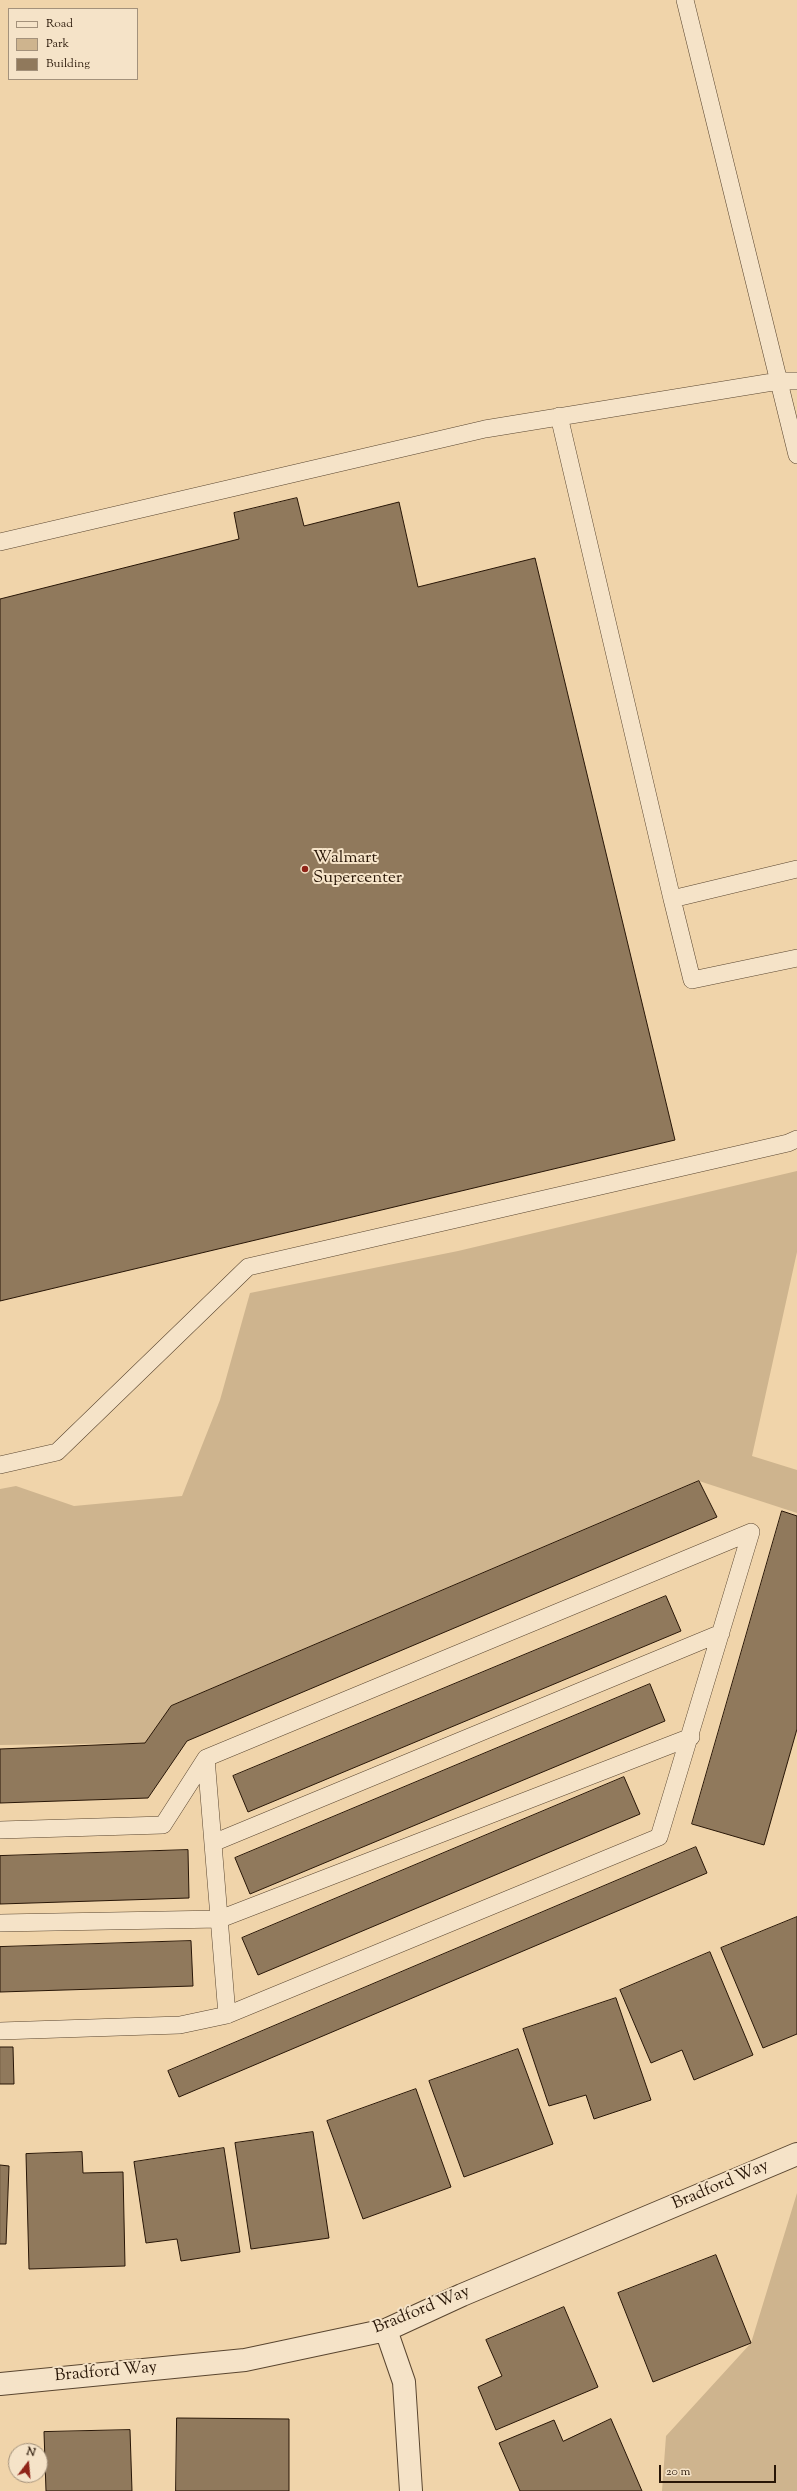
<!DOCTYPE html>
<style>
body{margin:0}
#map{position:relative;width:797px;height:2491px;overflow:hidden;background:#f0d4aa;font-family:"Sorts Mill Goudy",serif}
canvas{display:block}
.legend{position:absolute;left:8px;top:8px;width:130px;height:72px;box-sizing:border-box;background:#f5e3c8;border:1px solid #a3917b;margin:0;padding:5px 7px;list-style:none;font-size:12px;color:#281607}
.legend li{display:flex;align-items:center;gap:8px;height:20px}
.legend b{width:20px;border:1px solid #a3917b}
.north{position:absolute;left:8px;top:2443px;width:40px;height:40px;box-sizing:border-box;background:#f5e3c8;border:1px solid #a3917b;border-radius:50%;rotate:16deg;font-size:11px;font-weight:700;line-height:16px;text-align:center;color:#281607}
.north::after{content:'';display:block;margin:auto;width:14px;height:18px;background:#8f2418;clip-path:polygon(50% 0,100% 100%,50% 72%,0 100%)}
.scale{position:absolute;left:659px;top:2465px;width:117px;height:18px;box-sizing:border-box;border:2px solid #281607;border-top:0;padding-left:5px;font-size:12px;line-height:14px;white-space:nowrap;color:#281607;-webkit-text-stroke:3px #f5e3c8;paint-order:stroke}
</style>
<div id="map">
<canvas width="797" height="2491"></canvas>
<ul class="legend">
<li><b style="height:5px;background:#f5e3c8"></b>Road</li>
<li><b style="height:11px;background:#ceb48e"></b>Park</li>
<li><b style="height:11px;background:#90795c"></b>Building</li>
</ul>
<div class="north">N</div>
<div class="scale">20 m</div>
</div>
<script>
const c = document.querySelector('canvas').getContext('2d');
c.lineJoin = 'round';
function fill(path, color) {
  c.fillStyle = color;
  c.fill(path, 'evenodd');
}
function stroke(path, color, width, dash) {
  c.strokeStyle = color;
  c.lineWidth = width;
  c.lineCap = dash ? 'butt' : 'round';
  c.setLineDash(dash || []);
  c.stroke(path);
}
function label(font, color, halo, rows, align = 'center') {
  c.font = font + ' "Sorts Mill Goudy",serif';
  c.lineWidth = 4;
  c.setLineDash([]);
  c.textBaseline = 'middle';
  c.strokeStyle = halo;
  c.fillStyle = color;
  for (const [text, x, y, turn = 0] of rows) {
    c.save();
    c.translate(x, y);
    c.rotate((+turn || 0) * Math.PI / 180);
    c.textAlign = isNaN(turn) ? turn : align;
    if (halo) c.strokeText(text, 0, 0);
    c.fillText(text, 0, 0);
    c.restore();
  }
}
const green = new Path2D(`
 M797,1171v81l-45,204 45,14v43l-98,-32 -528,225 -26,37 -145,2v-256l16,-3 58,20 108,-10 38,-96 30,-107 208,-42z
 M797,2193v298h-135l4,-55 85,-93z`);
const building = new Path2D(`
 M297,498l7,28 95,-24 19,85 117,-29 140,582 -675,161v-702l239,-60 -5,-26z
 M699,1481l18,36 -530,224 -39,57 -148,5v-54l145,-6 26,-37z
 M782,1511l15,5v213l-33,116 -72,-21z
 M666,1596l15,35 -433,181 -15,-36z
 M650,1684l15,37 -415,173 -15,-36z
 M624,1777l16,37 -382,161 -16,-37z
 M696,1847l11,26 -528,224 -11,-26z
 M188,1850l1,48 -189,6v-48z
 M797,1917v117l-34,14 -42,-100z
 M191,1941l2,45 -193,6v-45z
 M710,1952l43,103 -59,25 -12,-30 -31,13 -31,-73z
 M616,1998l35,102 -57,19 -8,-24 -37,11 -26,-77z
 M0,2047h13l1,37h-14z
 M518,2049l35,95 -89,33 -35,-96z
 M416,2089l35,98 -88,32 -36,-98z
 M313,2132l16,106 -78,11 -16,-106z
 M224,2148l16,104 -59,9 -4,-22 -31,4 -12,-81z
 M82,2152l1,21 40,-1 2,94 -96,3 -3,-115z
 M0,2165l9,1 -3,78h-6z
 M716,2255l35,88 -98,39 -35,-89z
 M564,2307l34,80 -102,43 -18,-43 24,-11 -16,-36z
 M177,2418l112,1v72h-113z
 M611,2419l31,72h-122l-21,-48 55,-23 9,21z
 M130,2430l2,61h-86l-2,-59z`);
const service = new Path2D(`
 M685,0l112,455
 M559,416l113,483 125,-30
 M0,542l485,-113 294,-48h18
 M672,899l20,81 105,-22
 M0,1465l57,-13 191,-185 540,-124 9,-4
 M206,1758l21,257
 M0,1830l163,-5 43,-67 545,-226 -92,305 -432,178 -47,10 -180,6
 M213,1843l508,-210
 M0,1923l220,-4 471,-182`);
const minor = new Path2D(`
 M386,2330l18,52 7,109
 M0,2384l245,-24 141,-30 76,-35 335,-141`);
const markers = [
 [305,869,4,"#8f2418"]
];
const poiNames = [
 ["Walmart",313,859],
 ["Supercenter",313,879]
];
const streetNames = [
 ["Bradford Way",721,2186,-23],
 ["Bradford Way",422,2311,-22],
 ["Bradford Way",106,2373,-5]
];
fill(green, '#ceb48e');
fill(building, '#90795c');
stroke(building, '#281607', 1);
stroke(service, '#5a4630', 18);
stroke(minor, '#5a4630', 24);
stroke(service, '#f5e3c8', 17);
stroke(minor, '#f5e3c8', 22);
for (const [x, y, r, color] of markers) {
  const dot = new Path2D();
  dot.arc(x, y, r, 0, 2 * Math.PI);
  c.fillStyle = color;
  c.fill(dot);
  stroke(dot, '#f5e3c8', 1.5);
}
label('17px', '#281607', '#f5e3c8', poiNames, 'left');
label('17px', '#281607', '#f5e3c8', streetNames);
</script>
